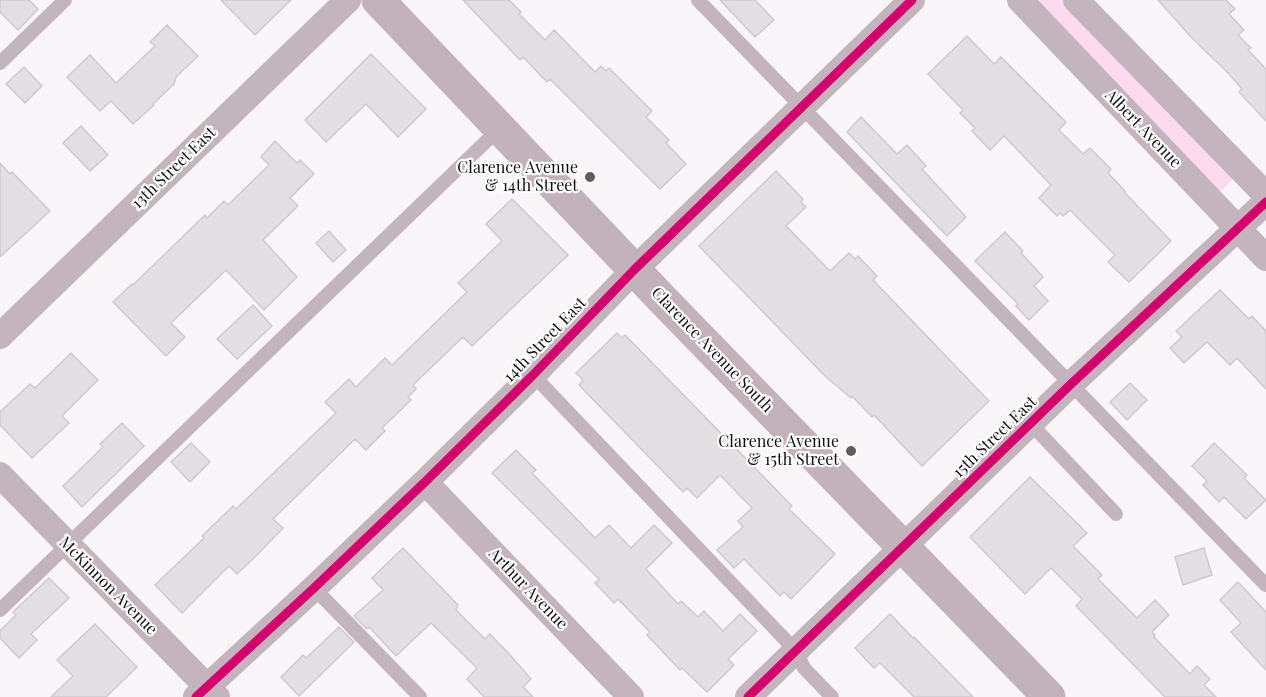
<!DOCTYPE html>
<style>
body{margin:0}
canvas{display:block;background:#faf5f8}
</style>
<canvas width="1266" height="697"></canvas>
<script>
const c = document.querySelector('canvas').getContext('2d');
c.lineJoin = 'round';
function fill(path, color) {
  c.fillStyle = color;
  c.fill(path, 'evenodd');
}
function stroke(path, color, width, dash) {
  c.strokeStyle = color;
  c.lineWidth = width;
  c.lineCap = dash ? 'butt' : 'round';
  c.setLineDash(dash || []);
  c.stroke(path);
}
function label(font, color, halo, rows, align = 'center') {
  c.font = font + ' "Playfair Display",serif';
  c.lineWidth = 4.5;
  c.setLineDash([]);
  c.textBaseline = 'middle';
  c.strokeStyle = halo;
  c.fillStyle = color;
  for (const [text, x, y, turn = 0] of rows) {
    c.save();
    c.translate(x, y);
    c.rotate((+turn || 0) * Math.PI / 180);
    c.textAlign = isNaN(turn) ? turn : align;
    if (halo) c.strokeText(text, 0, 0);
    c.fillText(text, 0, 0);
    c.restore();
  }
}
const green = new Path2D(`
 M1030,0h34l168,174v6l-12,12z`);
const building = new Path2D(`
 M0,0h29l9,9 -20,21 -18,-18z
 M221,0h70l-36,35z
 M463,0h46l12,12 -2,2 26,26 9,-10 41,42 6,-6 5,5 3,-3 43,43 -6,6 23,23 -3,3 20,21 -26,25 -110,-110 -3,3 -24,-25 -3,3z
 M720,0h35l19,20 -19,17z
 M1158,0h68l9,9 -6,5 15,16 -6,5 13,13 -3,2 18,19v52l-27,-29 3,-3 -13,-15 -38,-37z
 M167,25l31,31 -22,21 -2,7 -21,20 1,1 -21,19 -22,-23 -11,10 -33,-34 23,-22 26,28 39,-37 -5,-4z
 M967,36l27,28 7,-7 65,65 -7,8 24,24 7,-6 21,21 -3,4 17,18 -1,1 47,49 -42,41 -21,-20 7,-7 -45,-45 -7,6 -3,-3 -3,3 -18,-18 12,-13 -47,-49 -14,14 -18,-19 3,-3 -15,-15 3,-3 -35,-36z
 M371,54l55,55 -28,28 -32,-33 -40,38 -21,-22z
 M24,67l18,19 -17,17 -19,-19z
 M861,117l36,37 10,-9 19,21 -4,3 44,48 -19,19 -100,-104z
 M81,126l27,29 -18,16 -27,-28z
 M275,141l22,22 3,-3 14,14 -24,24 8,8 -35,34 34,37 -33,33 -38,-40 -55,53 14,14 -19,19 -53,-54 19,-18 1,1 72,-70 2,3 17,-17 4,4 41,-40 -8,-8z
 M0,163l10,11 2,-2 38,39 -50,46z
 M776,171l27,28 -2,3 5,5 -20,19 44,45 19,-18 6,6 3,-3 19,20 -4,4 116,121 -67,65 -48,-51 -2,2 -20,-21 -1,2 -25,-21 -127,-131z
 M512,199l56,56 -96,91 -9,-9 -50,48 3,4 -8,8 3,3 -29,28 3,3 -19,19 -11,-11 -82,80 10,9 -26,27 -20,19 -8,-8 -47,47 -27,-28 49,-47 -2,-2 31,-30 3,3 100,-96 -11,-11 24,-23 7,8 29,-29 7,7 75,-73 -9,-9 44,-42 -16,-17z
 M329,231l17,19 -13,12 -17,-19z
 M1005,232l18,19 -2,2 22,24 -9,9 14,15 -19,19 -13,-14 2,-2 -43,-43z
 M1220,290l29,29 3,-3 14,15v58l-29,-31 -7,7 -23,-23 -23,21 -14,-15 12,-11 -6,-6z
 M253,305l19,21 -35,33 -20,-20z
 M617,333l5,5 3,-3 167,171 -3,3 46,45 -44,45 -7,-7 -4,4 -36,-37 -10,9 -17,-18 26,-23 -5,-6 14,-13 -32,-33 -23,23 -10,-10 -4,4 -104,-107 4,-5 -7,-7z
 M71,353l27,27 -36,36 7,7 -37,35 -32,-33v-13l30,-28 5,4z
 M1130,383l17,17 -20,20 -17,-18z
 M122,423l22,23 -62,61 -19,-21 40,-39 -3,-3z
 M191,443l19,19 -20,20 -19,-20z
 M1214,443l33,32 -3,3 22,22 -20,19 -22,-22 -5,5 -16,-17 4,-4 -15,-15z
 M516,450l20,20 -4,3 63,65 14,-13 22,23 23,-23 18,18 -26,26 32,35 3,-3 17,16 6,-6 19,20 17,-17 17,17 -29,28 6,6 -27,27 -25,-24 -2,2 -33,-35 3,-3 -32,-33 -4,4 -19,-20 4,-4 -107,-106z
 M1030,477l57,56 -14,13 29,29 -4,4 39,39 18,-18 14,15 -17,17 3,3 -1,2 36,37 7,-8 13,13 -6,6 12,12h-51l-89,-91 6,-7 -31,-31 -26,26 -55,-57z
 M403,548l55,57 -2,5 29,29 5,-5 20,21 21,24 -8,8 10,10h-49l-17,-18 10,-11 -46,-45 -35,33 -27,-29 -2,2 -13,-13 29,-26 -11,-12z
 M1204,548l8,27 -29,10 -8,-28z
 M49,578l20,20 -38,36 6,6 -18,18 -19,-20v-7l16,-16 -3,-3z
 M1238,582l28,30v58l-35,-38 10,-9 -21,-23z
 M890,614l23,24 1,-1 59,60h-59l-34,-34 -6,5 -19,-20z
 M95,624l42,43 -31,30h-55l22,-21 -16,-16z
 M339,627l15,15 -55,54 -18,-19 22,-22 3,3z`);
const service = new Path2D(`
 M698,0l568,585
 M0,63l65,-63
 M533,375l263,276 8,17 28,29
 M1031,424l85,90
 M314,588l106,109
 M0,610l500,-482`);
const minor = new Path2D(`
 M1020,0l246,258
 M1076,0l190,195
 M0,336l348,-336
 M0,475l217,222
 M425,482l206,215
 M196,697l118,-109 111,-106 108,-107 101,-105 278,-270
 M748,697l322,-312 196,-183`);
const secondary = new Path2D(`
 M378,0l286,301 385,396`);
const cycleway = new Path2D(`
 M196,697l118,-109 111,-106 108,-107 101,-105 278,-270
 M748,697l322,-312 196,-183`);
const markers = [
 [590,177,6,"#615d5f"],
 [851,451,6,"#615d5f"]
];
const streetNames = [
 ["Albert Avenue",1143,129,46],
 ["13th Street East",174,168,-44],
 ["14th Street East",545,340,-46],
 ["Clarence Avenue South",712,350,46],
 ["15th Street East",995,437,-44],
 ["McKinnon Avenue",108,586,45],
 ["Arthur Avenue",528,589,46]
];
const poiNames = [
 ["Clarence Avenue",578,168],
 ["& 14th Street",578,186],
 ["Clarence Avenue",839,442],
 ["& 15th Street",839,460]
];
fill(green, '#fddaef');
fill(building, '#e3dee1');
stroke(building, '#cfcacd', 1.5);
stroke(service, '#c4b4bd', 14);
stroke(minor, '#c4b4bd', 26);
stroke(secondary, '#c3b2bc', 33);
stroke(cycleway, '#d6006c', 9);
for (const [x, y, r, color] of markers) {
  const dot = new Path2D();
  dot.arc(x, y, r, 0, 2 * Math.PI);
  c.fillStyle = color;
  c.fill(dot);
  stroke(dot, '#fff', 2);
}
label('16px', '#0f0b0d', '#fff', streetNames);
label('16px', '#0f0b0d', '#fff', poiNames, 'right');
</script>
